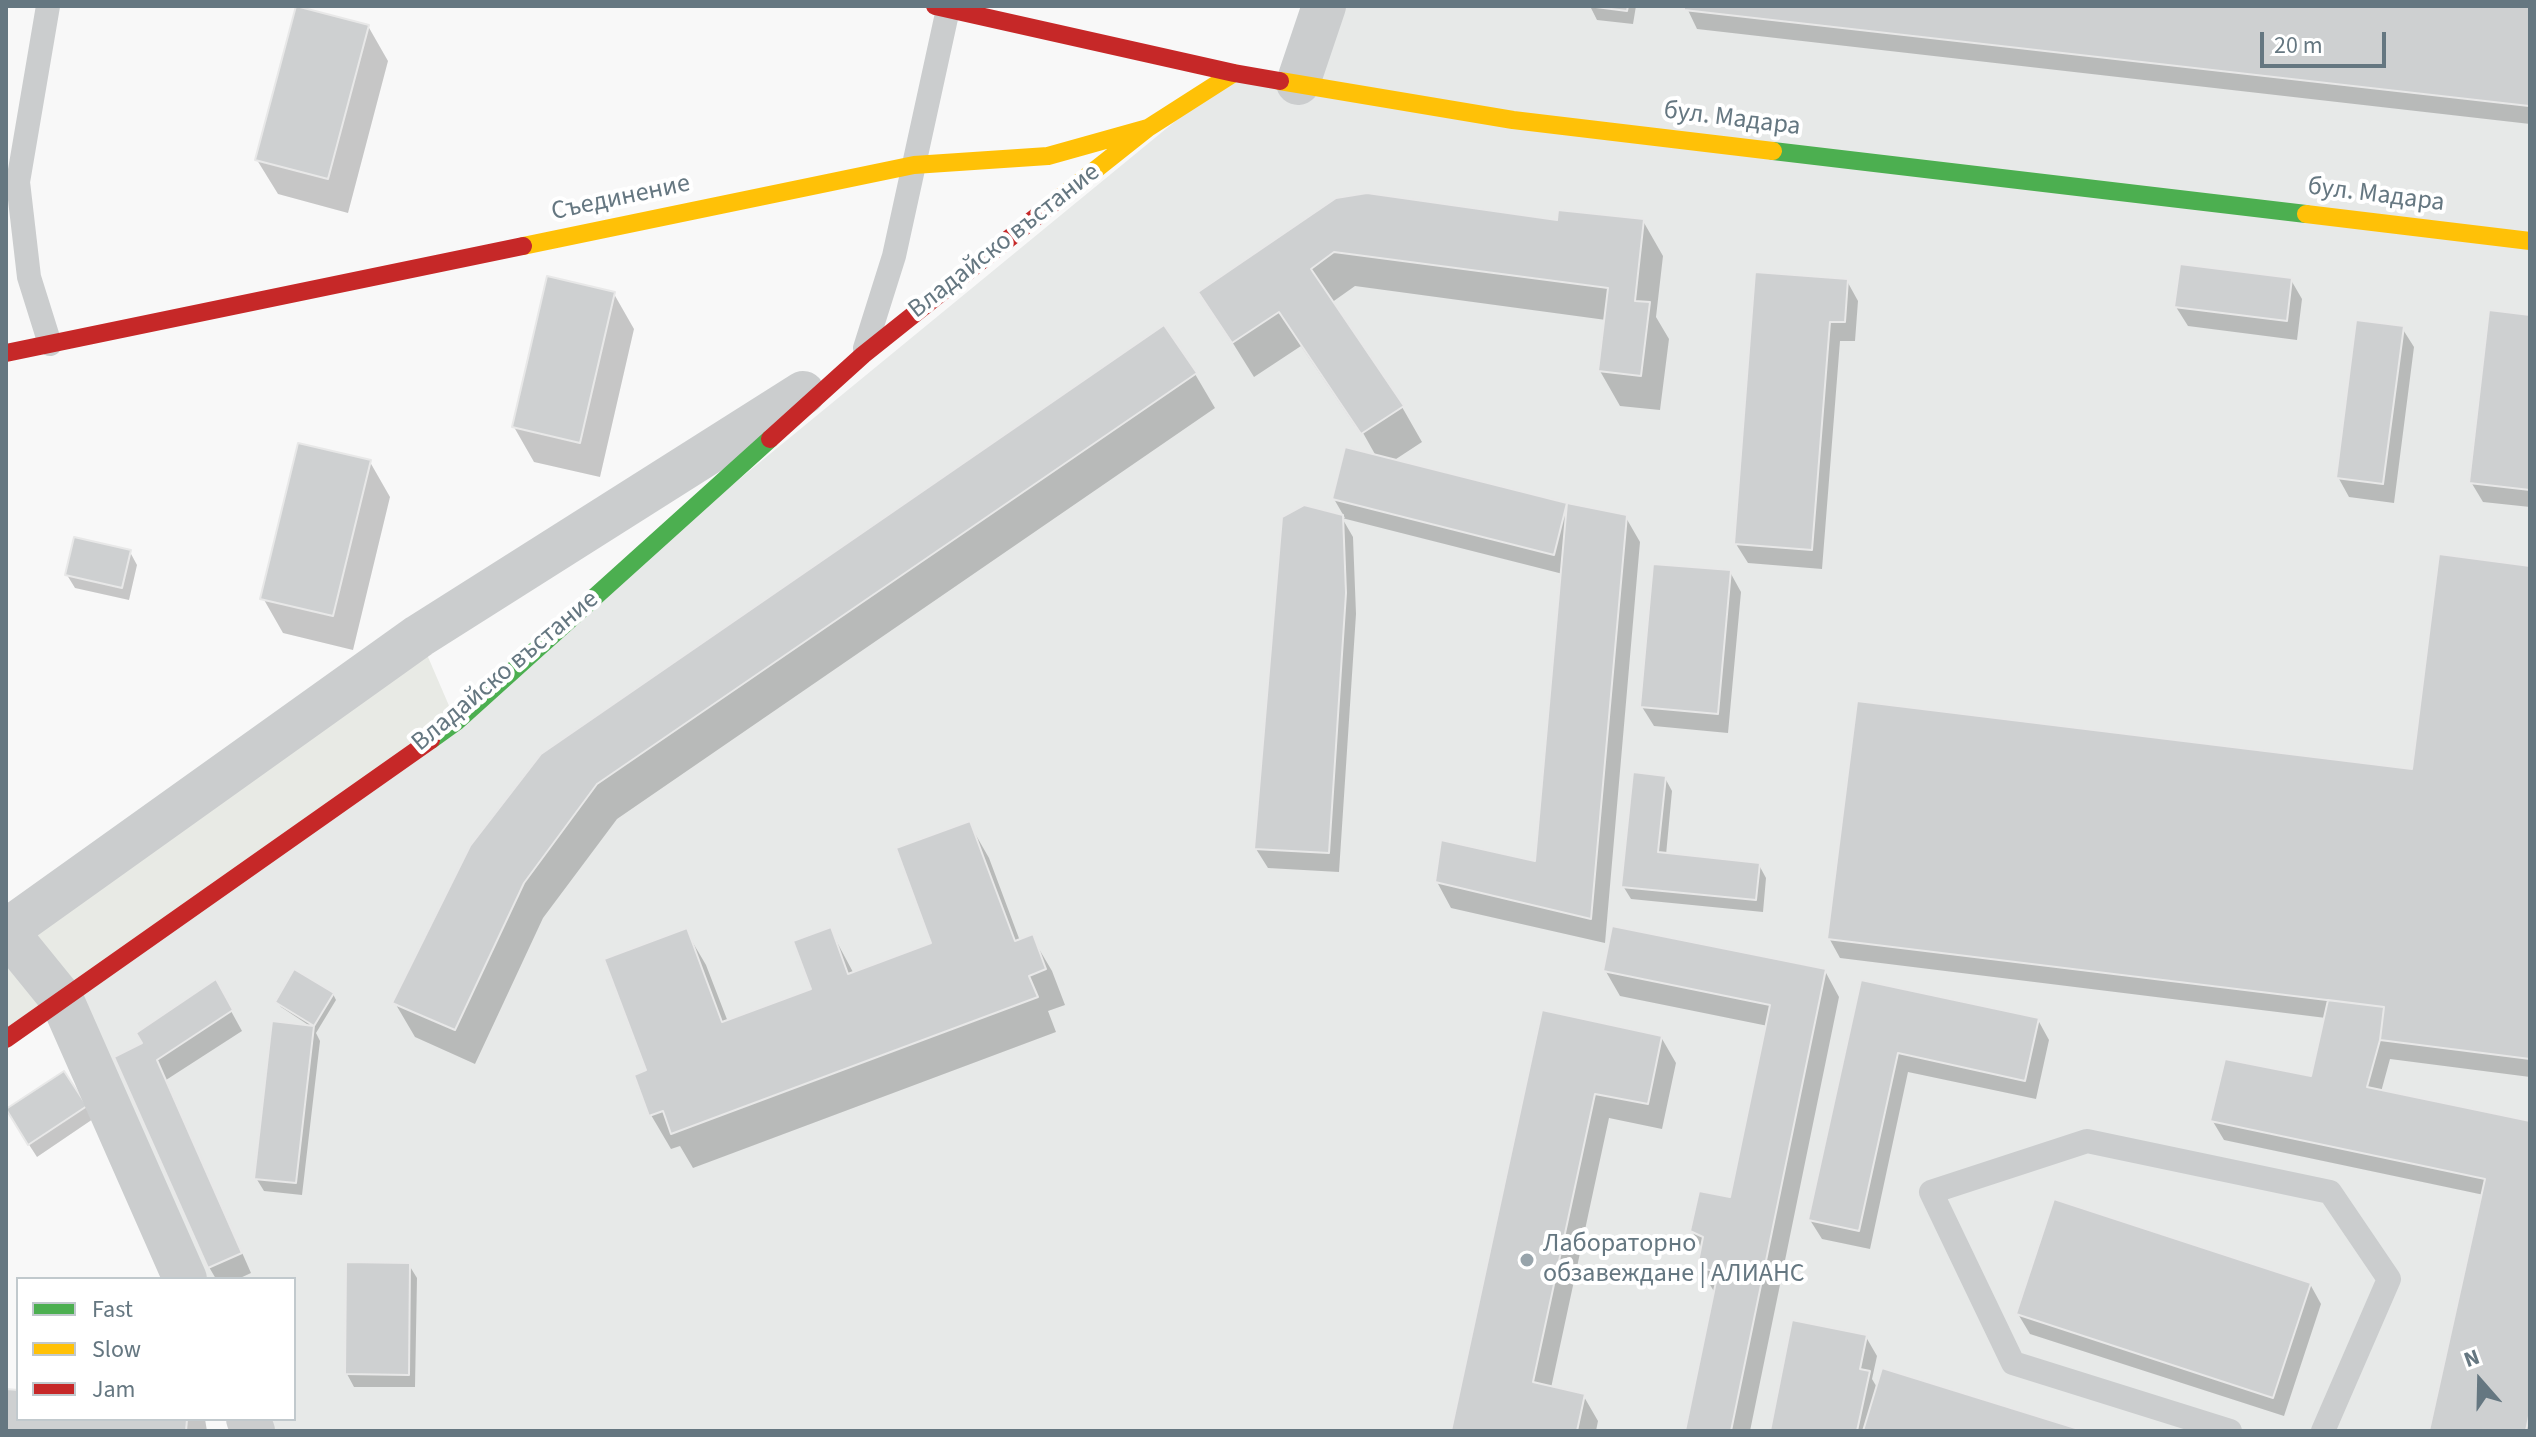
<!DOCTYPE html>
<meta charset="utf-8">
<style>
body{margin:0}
#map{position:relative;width:2536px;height:1437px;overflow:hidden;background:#f8f8f8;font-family:"Source Sans 3",sans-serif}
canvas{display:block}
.frame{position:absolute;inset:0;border:8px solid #657781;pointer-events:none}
.legend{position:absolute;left:16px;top:1277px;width:280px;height:144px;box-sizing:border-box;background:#fff;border:2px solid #c1c9cd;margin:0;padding:10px 14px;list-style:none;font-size:24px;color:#657781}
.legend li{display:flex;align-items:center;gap:16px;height:40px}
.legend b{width:40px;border:2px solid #c1c9cd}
.north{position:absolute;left:2440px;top:1341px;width:80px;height:80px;-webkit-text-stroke:6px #fff;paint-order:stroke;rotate:340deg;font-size:22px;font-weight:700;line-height:32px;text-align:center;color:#657781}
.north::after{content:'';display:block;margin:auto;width:28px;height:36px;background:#657781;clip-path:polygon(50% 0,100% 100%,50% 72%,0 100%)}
.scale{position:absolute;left:2260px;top:32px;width:126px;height:36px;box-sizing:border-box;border:4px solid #657781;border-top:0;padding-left:10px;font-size:24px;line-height:28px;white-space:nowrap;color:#657781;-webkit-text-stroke:6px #fff;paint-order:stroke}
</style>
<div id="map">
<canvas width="2536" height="1437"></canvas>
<div class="frame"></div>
<ul class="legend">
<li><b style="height:10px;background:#4caf50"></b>Fast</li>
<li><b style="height:10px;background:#ffc107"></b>Slow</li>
<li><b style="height:10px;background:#c62828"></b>Jam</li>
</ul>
<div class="north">N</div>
<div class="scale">20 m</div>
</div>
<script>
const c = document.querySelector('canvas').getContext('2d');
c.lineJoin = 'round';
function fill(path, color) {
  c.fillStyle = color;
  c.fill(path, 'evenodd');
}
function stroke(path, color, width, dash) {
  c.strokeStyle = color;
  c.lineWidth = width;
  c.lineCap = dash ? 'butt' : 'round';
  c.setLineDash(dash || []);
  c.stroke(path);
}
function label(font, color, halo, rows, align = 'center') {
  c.font = font + ' "Source Sans 3",sans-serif';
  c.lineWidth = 8;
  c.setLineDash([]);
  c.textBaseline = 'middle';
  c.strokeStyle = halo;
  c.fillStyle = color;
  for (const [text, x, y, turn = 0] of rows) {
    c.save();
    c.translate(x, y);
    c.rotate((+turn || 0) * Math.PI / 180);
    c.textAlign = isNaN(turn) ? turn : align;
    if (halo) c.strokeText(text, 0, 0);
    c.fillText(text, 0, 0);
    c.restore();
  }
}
const built = new Path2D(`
 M1324,6h1206v1425h-2277l-5,-12h46v-140h-109l-123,-279 312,-221 860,-706 64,10z`);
const green = new Path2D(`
 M419,636l37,86 -450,319v-110z`);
const shadow = new Path2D(`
 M1590,6h46l-3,18 -36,-4z
 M1686,6h844v118l-833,-95z
 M368,26l20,35 -40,152 -70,-19 -21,-34z
 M1337,200l222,22 84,-1 20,35 -7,61 13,22 -9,71 -40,-4 -20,-35 6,-51 -251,-34 -24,17 71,104 20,35 -29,19 174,44 58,11 15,26 -35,401 -154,-35 -14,-26 100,-19 26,-289 -221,-56 11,19 3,77 -17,258 -71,-4 -12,-19 48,-342 41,11 -11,-19 42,-43 -18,-32 -3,2 -54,-80 -47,31 -53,-85z
 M2291,280l11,19 -5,41 -109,-14 -12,-19z
 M1847,281l11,20 -3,40h-15l-18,228 -74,-6 -12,-19z
 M614,294l20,35 -34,148 -66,-15 -20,-35z
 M2530,317v190l-47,-5 -12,-20z
 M2402,328l12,19 -20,156 -45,-6 -11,-20z
 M1195,374l20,34 -598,411 -74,99 -68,146 -60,-27 -20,-34 77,-156z
 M370,462l20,35 -37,153 -70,-17 -20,-35z
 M130,552l7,13 -8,35 -54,-12 -8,-13z
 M2530,568v509l-140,-18 -9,33 149,31v308h-99l53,-236 -260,-55 -12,-20 100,-42 14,-60 -486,-60 -11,-20 585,-166z
 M1730,572l11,20 -13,141 -74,-7 -12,-19z
 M1665,778l7,13 -6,64 93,10 7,13 -3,34 -132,-13 -8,-13z
 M969,823l20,35 31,83 12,-4 20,34 13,34 -17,6 8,21 -363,136 -13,-22 -9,3 -20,-34 -2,-43 37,-141 20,34 22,57 85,-32 17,-61 24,45 80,-30z
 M1605,970l220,1 14,26 -89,434h-63l28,-138 -16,-26 3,-18 -10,-18 40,-32 36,-173 -148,-30z
 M215,982l27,49 -76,49 85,193 -13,6h-22l-7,-12 -65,-223z
 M1862,982l176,38 11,20 -13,59 -128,-27 -38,177 -48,-10 -12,-19z
 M333,994l3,6 -20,33 4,8 -18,154 -38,-4 -8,-13 57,-150 -32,-21 -4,-5z
 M1543,1012l118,25 15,26 -14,66 -53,-11 -58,270 32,7 15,26 -2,10h-143z
 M64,1073l29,46 -56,38 -22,-34z
 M409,1265l8,13 -2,109h-61l-7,-13z
 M2310,1284l11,20 -37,112 -254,-82 -12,-20z
 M1866,1337l11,19 -5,23 6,10 200,42h-306z
 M6,1391l12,1v27h187l2,12h-201z`);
const building = new Path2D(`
 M296,6l73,19 -41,154 -73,-19z
 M1588,6h40l-1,5z
 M1684,6h846v93l-1,7 -845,-96z
 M1367,193l190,27 1,-10 86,9 -9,82 15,1 -9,74 -43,-5 10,-83 -274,-36 -23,17 93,137 -43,28 -82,-122 -47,31 -34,-51 138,-94z
 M2180,264l112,14 -5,43 -113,-14z
 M1755,272l93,7 -3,43h-15l-18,228 -78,-6z
 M547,276l68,16 -35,151 -68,-16z
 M2489,310l41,5v175l-61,-7z
 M2356,320l48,6 -21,158 -47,-6z
 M1164,325l33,48 -600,411 -73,99 -69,147 -63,-27 78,-157 71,-92z
 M298,443l73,17 -38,156 -73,-17z
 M1345,447l222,56 -13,52 -222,-56z
 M1567,503l60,12 -36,404 -156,-37 6,-42 94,21z
 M1304,505l39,10 3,78 -17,260 -75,-4 28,-332z
 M74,537l57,13 -9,38 -57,-13z
 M2439,554l91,12v493l-150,-19 4,-33 -557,-68 30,-238 555,68z
 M1653,564l78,6 -13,144 -78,-7z
 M1633,772l33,4 -8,76 102,11 -4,37 -135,-13z
 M970,821l45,120 18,-7 13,35 -17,7 9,21 -367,137 -8,-23 -14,5 -15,-41 12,-5 -42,-111 83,-31 35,94 89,-33 -18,-48 38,-14 17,47 83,-31 -35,-95z
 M1612,926l214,43 -95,462h-46l33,-159 -21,-5 6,-30 -13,-6 9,-40 31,6 40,-192 -167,-34z
 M294,969l40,24 -20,33 -39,-24z
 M216,979l17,31 -76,50 85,193 -34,15 -94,-211 28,-14 -6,-10z
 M1861,980l178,38 -14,63 -127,-28 -39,178 -51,-11z
 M2328,1000l56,7 -4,33 -13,47 163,34v290l-4,20h-97l56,-252 -275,-58 15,-62 86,17z
 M1542,1010l120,26 -14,68 -53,-10 -62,288 52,12 -8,37h-126z
 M272,1021l42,5 -18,157 -42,-4z
 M64,1071l23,35 -59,39 -22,-36z
 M2054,1199l257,84 -38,115 -257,-84z
 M346,1262l64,1 -1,112 -64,-1z
 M1792,1320l75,15 -7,34 10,2 -13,60h-87z
 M1882,1368l203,63h-222z
 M6,1389l12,1v29h169l-1,12h-180z`);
const lane = new Path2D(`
 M48,6l-30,176 11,95 21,67
 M865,348l29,-92 54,-247
 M2230,1431l-217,-68 -82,-171 156,-51 243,51 59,87 -66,152`);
const street = new Path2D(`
 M1298,83l26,-77
 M185,1279l-123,-279 -56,-69 413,-295 384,-243
 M248,1419l5,12`);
const fast = new Path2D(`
 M1773,151l533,63
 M431,740l25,-18 314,-283`);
const slow = new Path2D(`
 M1280,81l233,39 260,31
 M1061,197l87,-69
 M2306,214l224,27
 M523,246l391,-81 134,-9 100,-28 86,-55`);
const jam = new Path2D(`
 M935,6l299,67 46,8
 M6,353l517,-107
 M770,439l93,-84 198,-158
 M6,1039l425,-299`);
const markers = [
 [1527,1260,8,"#98a4ab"]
];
const streetNames = [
 ["бул. Мадара",1732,120,7],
 ["бул. Мадара",2376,196,7],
 ["Съединение",621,199,-12],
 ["Владайско въстание",1005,242,-38],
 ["Владайско въстание",506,672,-40]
];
const poiNames = [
 ["Лабораторно",1543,1245],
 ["обзавеждане | АЛИАНС",1543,1275]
];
fill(built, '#e7e9e8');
fill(green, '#e8eae5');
fill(shadow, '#0003');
fill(building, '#ced0d1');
stroke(building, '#e8e8e8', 2);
stroke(lane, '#cbcdce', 24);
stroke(street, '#cbcdce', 44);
stroke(fast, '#4caf50', 18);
stroke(slow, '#ffc107', 18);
stroke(jam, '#c62828', 18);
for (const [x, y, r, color] of markers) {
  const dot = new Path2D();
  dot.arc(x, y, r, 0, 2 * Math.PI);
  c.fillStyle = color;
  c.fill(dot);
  stroke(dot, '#fff', 3);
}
label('26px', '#657781', '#fff', streetNames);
label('26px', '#657781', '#fff', poiNames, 'left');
</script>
